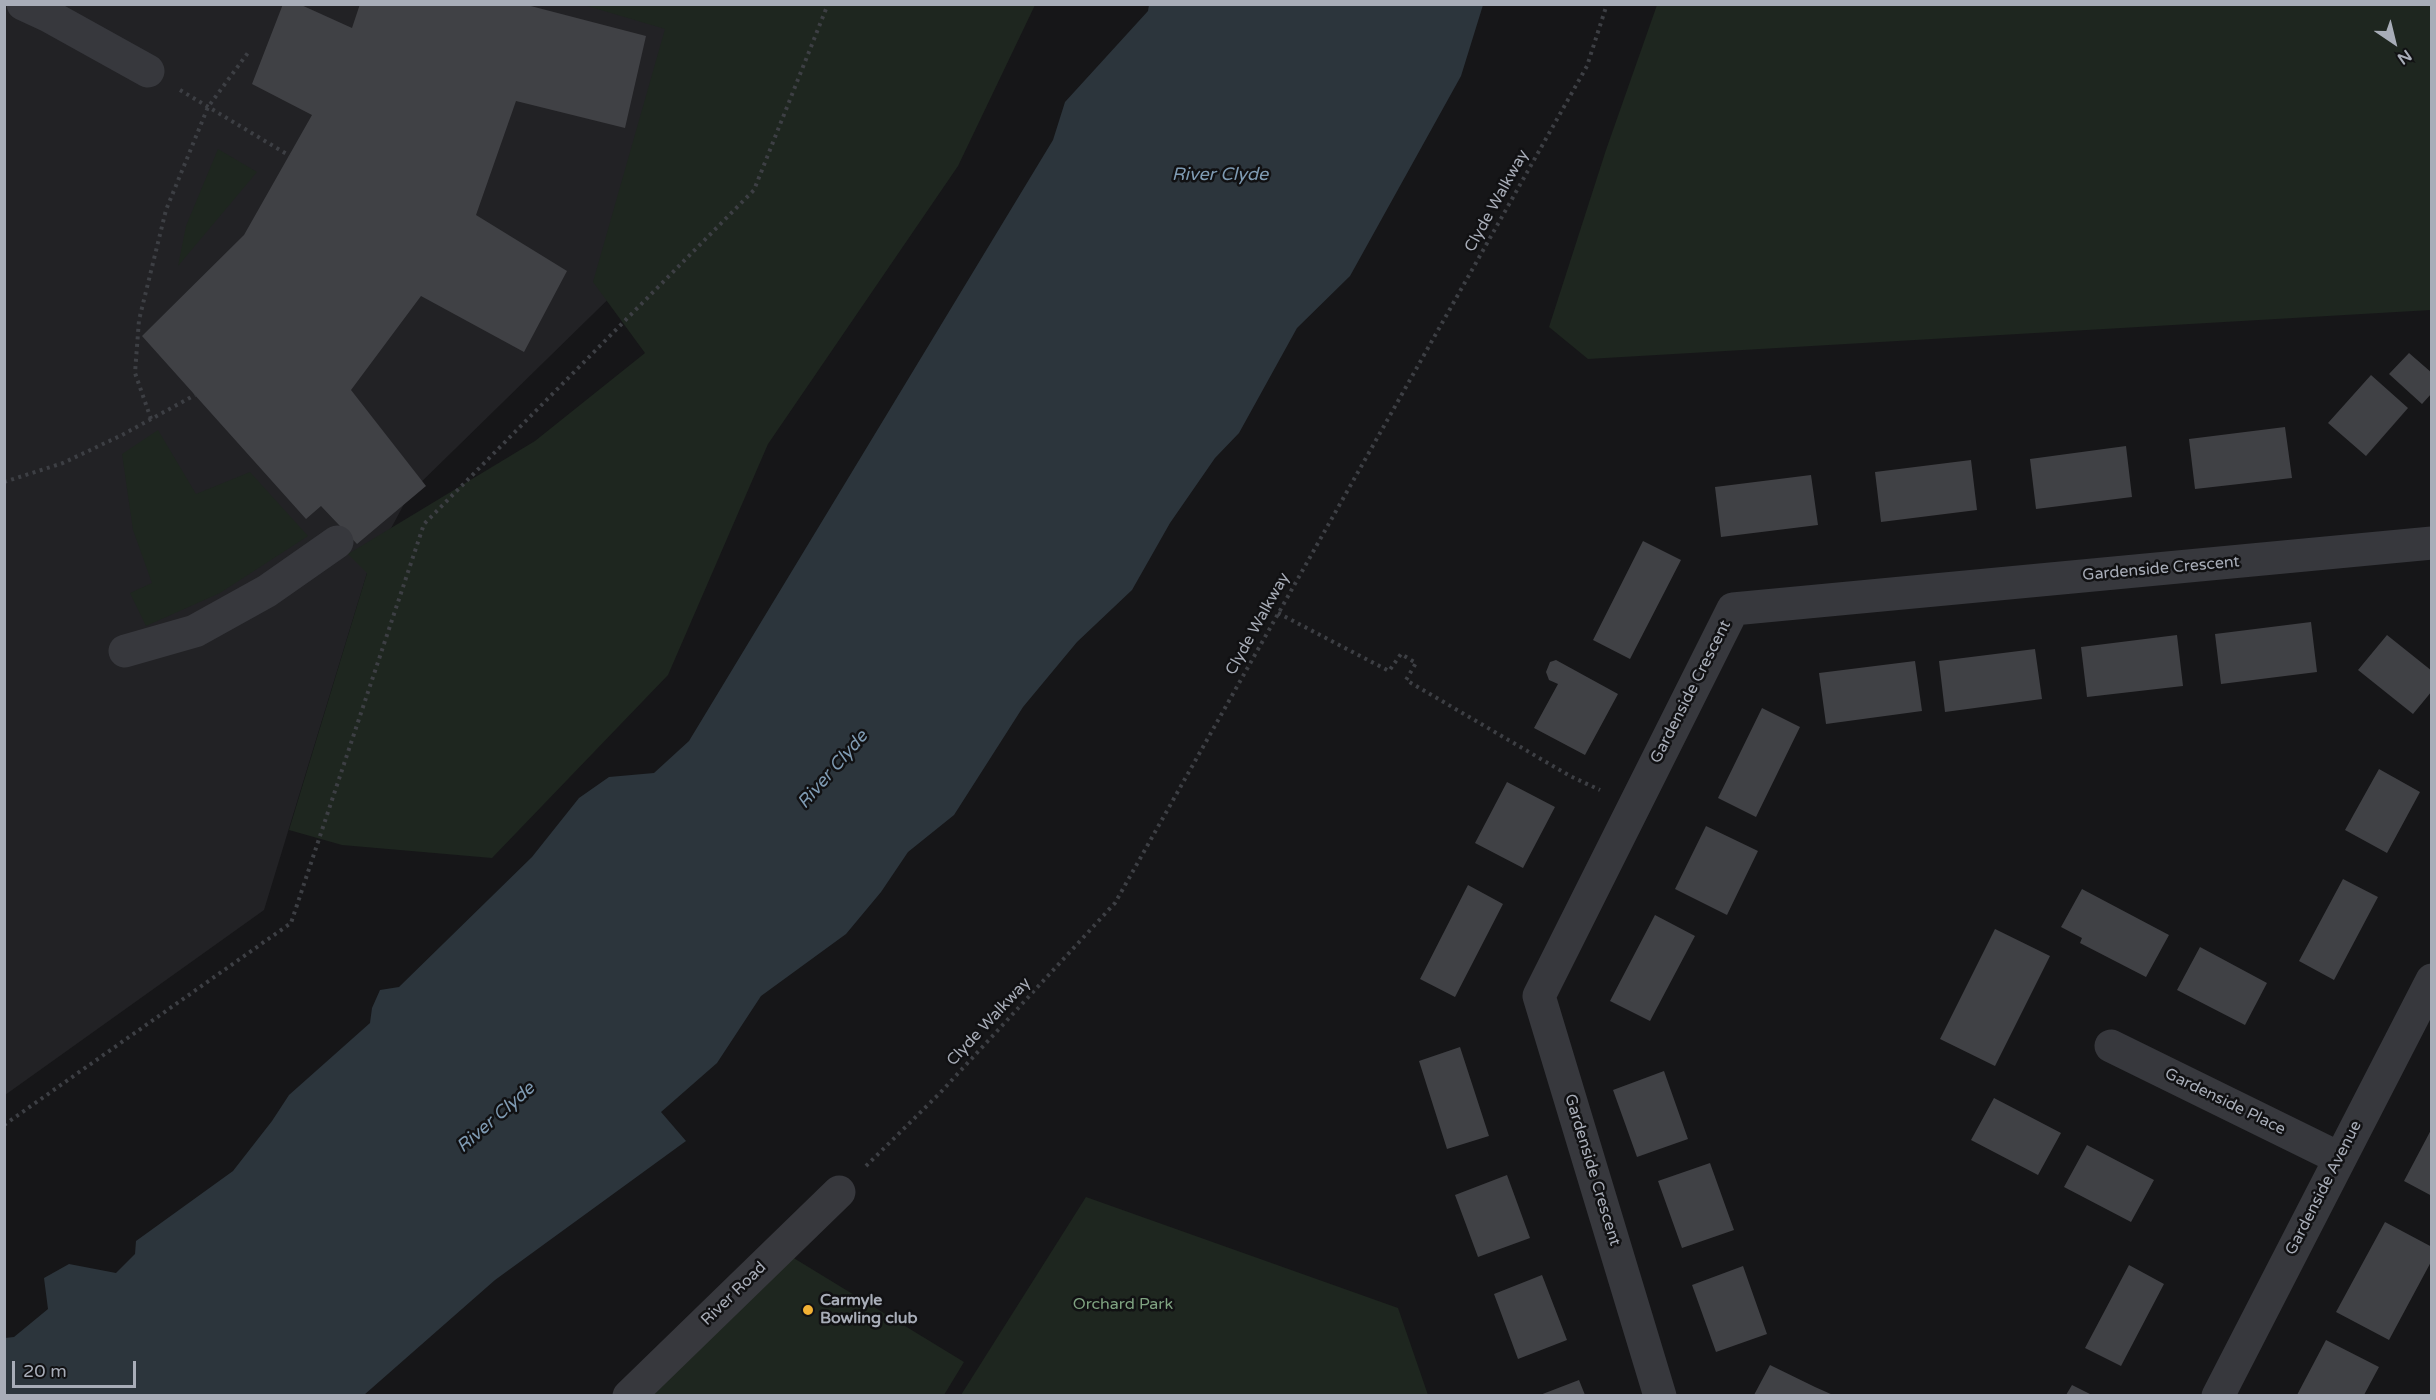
<!DOCTYPE html>
<style>
body{margin:0}
#map{position:relative;width:2436px;height:1400px;overflow:hidden;background:#161618;font-family:"Varela Round",sans-serif}
canvas{display:block}
.frame{position:absolute;inset:0;border:6px solid #a8adb8;pointer-events:none}
.north{position:absolute;left:2364px;top:12px;width:60px;height:60px;-webkit-text-stroke:4px #111113;paint-order:stroke;rotate:145deg;font-size:16px;font-weight:700;line-height:24px;text-align:center;color:#a8adb8}
.north::after{content:'';display:block;margin:auto;width:21px;height:27px;background:#a8adb8;clip-path:polygon(50% 0,100% 100%,50% 72%,0 100%)}
.scale{position:absolute;left:12px;top:1361px;width:124px;height:27px;box-sizing:border-box;border:3px solid #a8adb8;border-top:0;padding-left:8px;font-size:18px;line-height:21px;white-space:nowrap;color:#a8adb8;-webkit-text-stroke:4px #111113;paint-order:stroke}
</style>
<div id="map">
<canvas width="2436" height="1400"></canvas>
<div class="frame"></div>
<div class="north">N</div>
<div class="scale">20 m</div>
</div>
<script>
const c = document.querySelector('canvas').getContext('2d');
c.lineJoin = 'round';
function fill(path, color) {
  c.fillStyle = color;
  c.fill(path, 'evenodd');
}
function stroke(path, color, width, dash) {
  c.strokeStyle = color;
  c.lineWidth = width;
  c.lineCap = dash ? 'butt' : 'round';
  c.setLineDash(dash || []);
  c.stroke(path);
}
function label(font, color, halo, rows, align = 'center') {
  c.font = font + ' "Varela Round",sans-serif';
  c.lineWidth = 5;
  c.setLineDash([]);
  c.textBaseline = 'middle';
  c.strokeStyle = halo;
  c.fillStyle = color;
  for (const [text, x, y, turn = 0] of rows) {
    c.save();
    c.translate(x, y);
    c.rotate((+turn || 0) * Math.PI / 180);
    c.textAlign = isNaN(turn) ? turn : align;
    if (halo) c.strokeText(text, 0, 0);
    c.fillText(text, 0, 0);
    c.restore();
  }
}
const built = new Path2D(`
 M5,5h776l-143,265 -228,223 -43,80 -103,337 -259,185z`);
const green = new Path2D(`
 M584,5h451l-77,161 -190,278 -100,231 -176,183 -150,-13 -53,-15 78,-257 -19,-19 187,-113 110,-88 -52,-71 72,-253z
 M1657,5h774v305l-843,49 -39,-32 57,-177z
 M218,149l39,23 -79,94 8,-40z
 M158,430l38,64 54,-22 58,64 -88,57 -74,33 -16,-33 22,-10 -19,-53 -11,-76z
 M1086,1197l312,111 30,87h-467z
 M792,1257l172,105 -20,33 -292,1z`);
const water = new Path2D(`
 M1149,5h334l-22,71 -111,200 -53,52 -58,105 -24,25 -45,65 -38,67 -55,52 -54,65 -69,108 -46,37 -27,40 -35,42 -85,62 -44,67 -56,49 25,29 -191,139 -131,115h-359v-57l9,-1 34,-28 -4,-31 25,-14 47,9 19,-19 1,-13 97,-70 39,-50 17,-26 81,-72 2,-15 8,-18 19,-3 133,-130 47,-59 30,-21 45,-4 35,-32 364,-601 12,-38 83,-91z`);
const building = new Path2D(`
 M283,4h16l53,24 8,-24h163l123,32 -21,92 -109,-27 -40,114 91,56 -43,81 -103,-56 -70,94 75,96 -69,58 -36,-38 -15,13 -164,-183 102,-101 68,-120 -60,-31z
 M2409,353l23,20v20l-10,11 -33,-30z
 M2371,375l37,33 -42,48 -38,-33z
 M2285,427l7,51 -97,11 -6,-50z
 M2126,446l6,51 -96,12 -6,-50z
 M1971,460l6,50 -96,12 -6,-50z
 M1811,475l7,50 -97,12 -6,-50z
 M1643,541l38,19 -51,99 -37,-19z
 M2311,622l6,50 -96,12 -6,-50z
 M2177,635l6,51 -96,11 -6,-50z
 M2387,635l45,36v20l-19,23 -55,-44z
 M2035,649l7,50 -97,13 -6,-51z
 M1556,660l62,34 -33,61 -51,-27 24,-44 -9,-4 -3,-8 4,-10z
 M1915,661l7,50 -96,13 -7,-51z
 M1762,708l38,19 -44,90 -38,-19z
 M2379,769l41,23 -33,61 -42,-23z
 M1507,782l48,25 -32,61 -48,-25z
 M1706,826l52,25 -31,64 -52,-26z
 M2343,879l35,18 -44,83 -35,-19z
 M1468,885l35,19 -48,93 -35,-18z
 M2082,889l87,46 -23,42 -66,-34 2,-5 -21,-11z
 M1655,915l40,21 -45,85 -40,-20z
 M1995,929l55,27 -55,110 -55,-27z
 M2200,947l67,36 -22,42 -68,-35z
 M1460,1047l29,89 -42,13 -28,-88z
 M1664,1071l24,68 -51,18 -24,-67z
 M1994,1098l67,35 -23,42 -67,-35z
 M2432,1128v68l-28,-15z
 M2087,1145l67,35 -23,42 -67,-35z
 M1710,1163l24,67 -52,18 -24,-67z
 M1507,1175l23,63 -52,19 -23,-62z
 M2385,1222l47,25v13l-43,80 -53,-28z
 M2129,1265l35,19 -43,82 -36,-18z
 M1743,1266l24,68 -51,18 -24,-67z
 M1542,1275l25,65 -49,19 -24,-65z
 M2326,1340l53,27 -15,28h-67z
 M1770,1365l45,22 18,8h-79z
 M1579,1380l6,15h-45z
 M2072,1385l20,10h-26z`);
const path = new Path2D(`
 M180,90l110,66
 M151,419l-16,-46 4,-53 27,-110 42,-103 42,-57
 M4,482l59,-19 59,-28 73,-40
 M1278,613l111,58 12,-17 15,9 -10,17 164,96 30,14
 M4,1125l287,-202 133,-399 330,-334 74,-186
 M866,1166l74,-73 175,-190 472,-837 20,-62`);
const minor = new Path2D(`
 M23,4l26,12 99,55
 M125,651l70,-20 72,-40 70,-49
 M2111,1046l228,112
 M629,1396l210,-204
 M1660,1396l-121,-400 194,-387 699,-66
 M2218,1396l214,-416`);
const markers = [
 [808,1310,6,"#f2b134"]
];
const streetNames = [
 ["Clyde Walkway",1497,201,-61],
 ["Gardenside Crescent",2161,569,-5],
 ["Clyde Walkway",1258,624,-61],
 ["Gardenside Crescent",1691,692,-63],
 ["Clyde Walkway",989,1022,-47],
 ["Gardenside Place",2225,1102,26],
 ["Gardenside Crescent",1592,1170,73],
 ["Gardenside Avenue",2324,1188,-63],
 ["River Road",734,1294,-44]
];
const poiNames = [
 ["Carmyle",820,1301],
 ["Bowling club",820,1319]
];
const parkNames = [
 ["Orchard Park",1123,1305]
];
const waterNames = [
 ["River Clyde",1220,175],
 ["River Clyde",833,770,-49],
 ["River Clyde",496,1118,-41]
];
fill(built, '#222225');
fill(green, '#1e261f');
fill(water, '#2c353c');
fill(building, '#404145');
stroke(path, '#3d3f44', 4, [3, 4.5]);
stroke(minor, '#37383d', 33);
for (const [x, y, r, color] of markers) {
  const dot = new Path2D();
  dot.arc(x, y, r, 0, 2 * Math.PI);
  c.fillStyle = color;
  c.fill(dot);
  stroke(dot, '#111113', 2);
}
label('16px', '#a8adb8', '#111113', streetNames);
label('bold 16px', '#a8adb8', '#111113', poiNames, 'left');
label('16px', '#7fa381', '#111113', parkNames);
label('italic 18px', '#7f9bb3', '#111113', waterNames);
</script>
